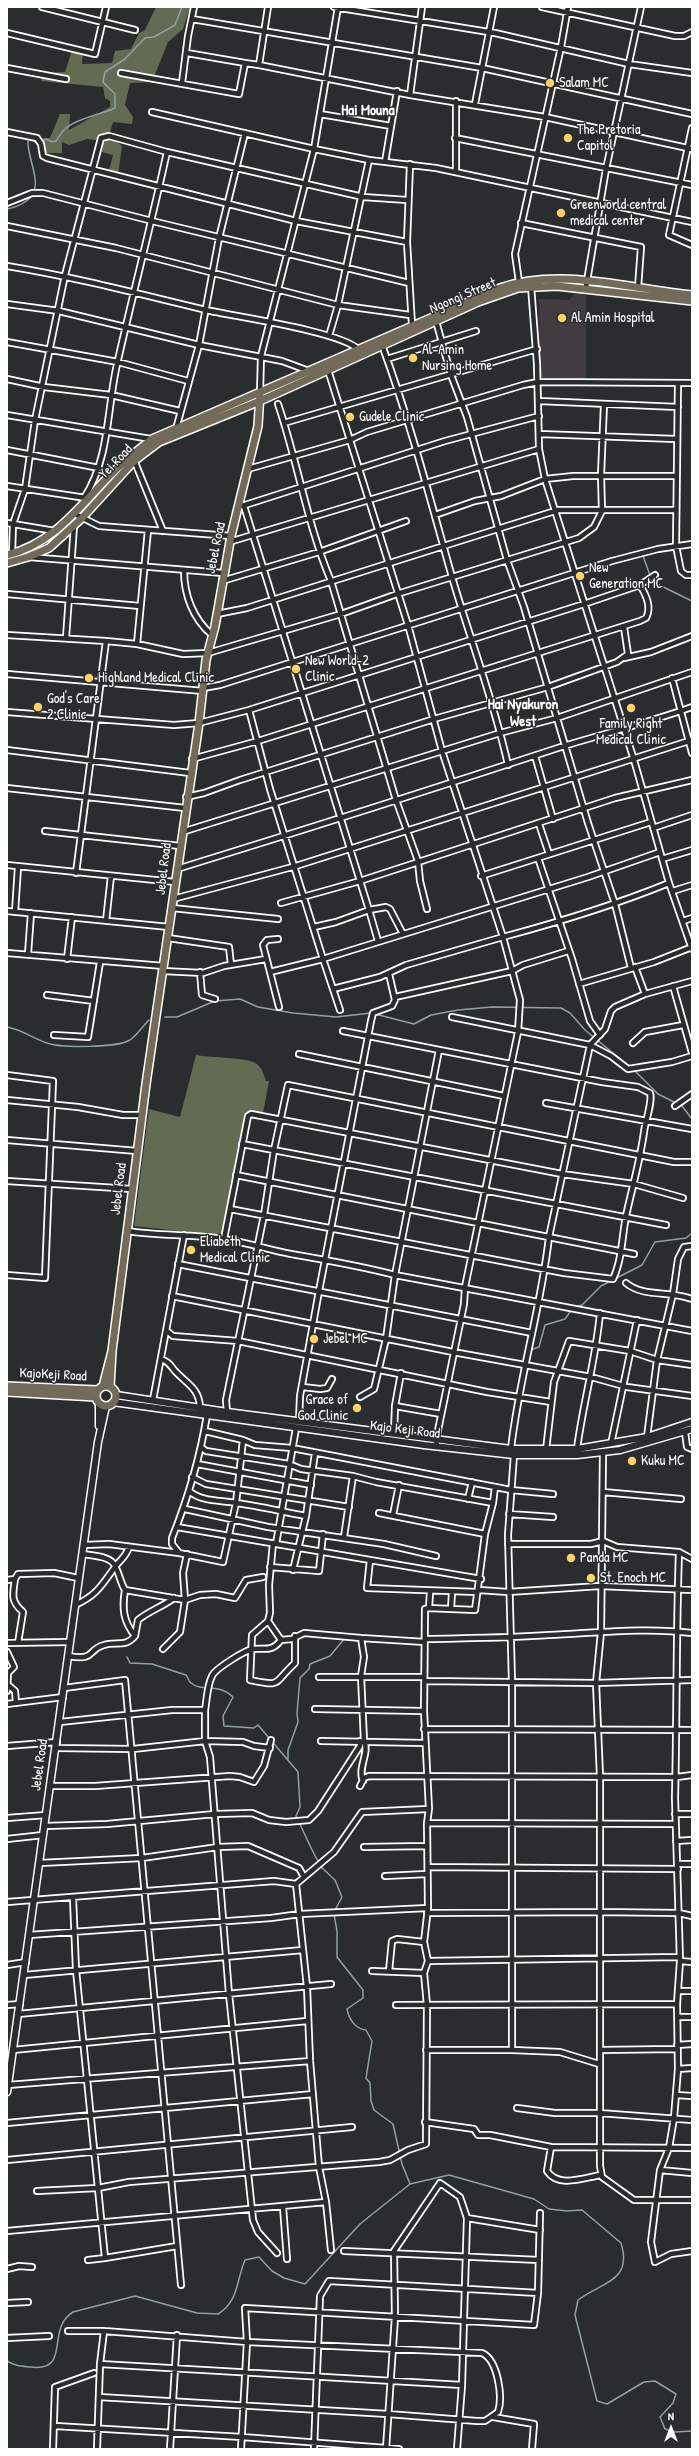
<!DOCTYPE html>
<style>
body{margin:0}
#map{position:relative;width:699px;height:2456px;overflow:hidden;background:#2a2d2e;font-family:"Patrick Hand",sans-serif}
canvas{display:block}
.frame{position:absolute;inset:0;border:8px solid #fff;pointer-events:none}
.north{position:absolute;left:651px;top:2408px;width:40px;height:40px;-webkit-text-stroke:3px #2a2d2e;paint-order:stroke;rotate:0deg;font-size:11px;font-weight:700;line-height:16px;text-align:center;color:#fff}
.north::after{content:'';display:block;margin:auto;width:14px;height:18px;background:#fff;clip-path:polygon(50% 0,100% 100%,50% 72%,0 100%)}
</style>
<div id="map">
<canvas width="699" height="2456"></canvas>
<div class="frame"></div>
<div class="north">N</div>
</div>
<script>
const c = document.querySelector('canvas').getContext('2d');
c.lineJoin = 'round';
function fill(path, color) {
  c.fillStyle = color;
  c.fill(path, 'evenodd');
}
function stroke(path, color, width, dash) {
  c.strokeStyle = color;
  c.lineWidth = width;
  c.lineCap = dash ? 'butt' : 'round';
  c.setLineDash(dash || []);
  c.stroke(path);
}
function label(font, color, halo, rows, align = 'center') {
  c.font = font + ' "Patrick Hand",sans-serif';
  c.lineWidth = 3;
  c.setLineDash([]);
  c.textBaseline = 'middle';
  c.strokeStyle = halo;
  c.fillStyle = color;
  for (const [text, x, y, turn = 0] of rows) {
    c.save();
    c.translate(x, y);
    c.rotate((+turn || 0) * Math.PI / 180);
    c.textAlign = isNaN(turn) ? turn : align;
    if (halo) c.strokeText(text, 0, 0);
    c.fillText(text, 0, 0);
    c.restore();
  }
}
const built = new Path2D(`
 M574,293l12,2v85l-46,-1 -1,-80 31,1z`);
const green = new Path2D(`
 M156,7h34l-7,22 -15,13 -16,40 -22,1 -5,22 8,12 -1,7 -19,-2 -4,14 13,10 -4,29 -9,-4 4,-16 -11,-3 1,-11 -16,-2 -18,6 -7,-3v11h-17l-3,-15h8l10,-24h10l-1,16 41,-23v-6l-5,-3 -2,-11 -62,-6 1,-8 23,-1 7,-22 11,2 -1,12 30,-1 3,-12 16,-2 8,-16 6,-3z
 M196,1055c15,3 51,2 61,9 5,4 7,11 9,17h3l-6,32 -10,-2 -8,2 -21,123 -90,-10 15,-117 31,8z`);
const stream = new Path2D(`
 M7,209c6,-1 12,-3 18,-7 22,-14 2,-41 3,-61l3,-2 8,6 7,-6 6,3 4,-1c3,-4 6,-10 10,-13 12,-10 34,-13 49,-20v-14l-12,-12 2,-10 20,-13 20,-21 9,-1 21,-12 7,-18
 M643,556l8,22 4,5 37,18
 M375,1014l39,10 17,-9 27,-5 34,-3 69,1 9,5 15,17 45,37
 M165,1017h12l38,-16 25,-2 18,8 35,6 43,4 35,-4
 M7,1027c16,3 25,11 40,16 14,5 70,5 83,-3 7,-5 13,-14 19,-20
 M633,1069l25,25 24,12 10,13
 M575,1307l7,-2 19,-19 41,-21 13,-23 31,-4 6,-5
 M530,1350l9,-3 6,-22 20,-6 7,-10
 M502,1363l18,3
 M127,1657l3,6 22,1 34,11c2,2 2,6 5,8 12,10 26,-1 42,14l-10,19 1,10 30,2 4,-3 40,47 2,35 -4,9c5,9 19,43 23,46
 M288,1759v-9l10,-28 -1,-9 3,-35 9,-9 1,-5 20,-8 15,-18
 M320,1866l15,14 7,17 -7,13
 M334,1914l3,17v26l26,33v8l-16,11c2,10 8,20 19,21l6,11 -6,37 4,5 1,18 3,9 19,14 9,40 8,20
 M7,2361c8,5 14,5 24,6 41,5 14,-38 42,-55l62,-16 62,17 21,1c21,-13 18,-33 27,-54l14,-3 13,14 12,7 21,6 55,-60 50,-40 39,-9 85,24 15,10 18,2 15,-1 39,33c12,39 -20,39 -43,57l-3,15 22,86 10,3 37,-22 11,-1 21,13 -3,9 -13,14 5,12 10,3 17,-1`);
const street = new Path2D(`
 M42,7l93,23
 M334,7l161,26 134,31 63,9
 M542,7l133,29h9l8,-4
 M192,19l290,49 210,46
 M7,33l88,21 11,-47
 M187,53l58,10
 M259,65l9,-58
 M7,68l59,11
 M121,73l118,21 6,-31 14,2 151,30 135,22 147,32
 M182,83l6,-47 6,-29
 M410,95l12,-88
 M456,101v71
 M475,104l19,-97
 M152,112l162,37 55,11 67,8 256,54
 M320,114l71,12
 M692,128l-23,107 23,10
 M7,132l30,6 4,6 2,12 4,2 249,63 111,21
 M455,138l237,47
 M385,162l12,-71
 M410,164l-3,78 5,83
 M7,203l25,-10h11l109,28 257,62
 M521,223l120,24 -3,41
 M7,226l109,22 222,57 72,10
 M7,266c68,11 132,28 199,44 31,7 132,21 152,39
 M519,282l-4,-28 46,-207 7,-40
 M531,286l6,78 2,85 6,30 89,281 35,123 23,66
 M586,287l20,-118 35,-162
 M7,304l52,7 140,34 83,16 27,10
 M436,321l15,54 16,42 40,143 17,47 64,216 27,81 16,64
 M329,336l9,-31 31,-145
 M7,342l111,20 70,19
 M382,345c28,76 48,154 70,232 18,62 42,124 56,188
 M387,359l89,-28
 M328,370l80,255 34,126 61,186 -97,28 -26,12 -47,12
 M7,379l37,8 67,8 69,16
 M678,383l-2,163 5,25 5,4h6
 M260,393l1,-37 53,-207 24,-142
 M539,401l139,6
 M278,404c20,59 29,120 53,177l65,219 22,61 2,20 7,28
 M7,415l144,24
 M284,423l253,-74
 M176,429l23,-84 20,-107 26,-105
 M539,434l137,5
 M7,450l92,18
 M134,460l29,71
 M248,469l102,-29 17,-8 156,-47 15,-3 154,1
 M7,486l79,12
 M84,498c25,-38 23,-86 32,-129 16,-72 35,-144 51,-217
 M242,506l203,-65 94,-25
 M244,506l125,404 -33,12 -22,5
 M75,514l24,12 132,10
 M435,515l40,-14 26,-5 44,-17 28,-3h103
 M7,523l48,8
 M229,542l310,-93
 M12,553l1,-29 12,-35 10,-69 30,-145 36,-137 8,-2 58,16 196,45 44,3
 M29,557l194,16
 M184,570c0,25 9,49 28,65
 M222,581l97,-29 87,-31
 M7,594l133,12
 M217,614l30,-6 311,-98h118
 M7,635l99,6 31,3 46,10 25,-1 133,-39 56,-20 182,-56 15,-11 8,-16 -1,-36 3,-71
 M66,638l8,-112
 M137,644l11,-114
 M624,658l27,-6 41,-16
 M7,674l196,17
 M672,678l20,75
 M203,688l17,-3 392,-124 46,-12 34,-5
 M249,710l21,79 53,170 265,-82 72,-25
 M7,712l167,13 25,-2 50,-13 335,-106 56,-19 15,-10
 M7,750l183,23
 M535,756l18,63
 M192,759l66,-18 382,-120 6,-3c6,-11 0,-23 -6,-33
 M7,788l178,20
 M186,797l18,-4 36,-13 194,-61 114,-32 69,-25 11,-8 -4,-27
 M539,824l10,30
 M653,828l39,-13
 M45,831l135,15
 M182,832l318,-99 57,-15 135,-46
 M538,858l34,101 18,62 10,14
 M662,859l30,-9
 M7,865l168,17
 M177,869c130,-40 259,-81 387,-123 43,-13 86,-24 128,-39
 M76,873l30,-232
 M481,876l170,-54
 M673,891l19,-6
 M173,899l123,-33 396,-126
 M281,903l79,-22 255,-83 77,-18
 M172,908l106,11
 M7,911l162,16
 M15,912l3,-45
 M106,921l5,-45
 M683,921l9,-3
 M168,938l61,9 2,18
 M278,939l-11,1 -4,5 16,62
 M378,941l-9,-31 17,-3 4,2 13,25
 M7,953l157,13
 M28,954l3,-41
 M67,959l5,-42
 M635,967l10,27
 M163,971l40,2 21,-7 42,-7
 M200,972l2,23 13,4
 M270,972l53,-13 17,51
 M579,984l75,-22 38,-15
 M673,986l19,67
 M47,995l47,6
 M395,997l117,-26 11,-6 45,-14
 M452,1017l138,28 21,11 17,13 44,-7 20,-6
 M54,1035l34,2 12,-75
 M633,1043l12,-11 38,-7
 M299,1054l205,42
 M7,1075l46,6 -8,197 -38,-3
 M7,1100l71,7 45,8h18
 M546,1103l146,26
 M675,1106l17,-12
 M7,1140l130,11
 M242,1144l424,81
 M236,1175l398,79
 M7,1181l125,8
 M230,1209l334,64 49,6c9,-19 9,-42 13,-63 6,-28 14,-55 18,-84 1,-10 9,-31 6,-39l-12,-6 -36,-5 -259,-51
 M127,1231c32,5 64,3 96,8 23,3 46,11 68,15 35,6 70,12 104,21l297,56
 M224,1239l24,-123 3,-2 311,60 72,10 49,14
 M178,1264l354,69
 M626,1283c18,15 44,7 66,16
 M172,1296l281,56 138,25 36,10 65,9
 M167,1331l6,5 65,5 249,51 64,10
 M161,1359c8,3 9,6 14,12 12,13 24,17 25,36
 M303,1387l17,2 7,-1 5,-9
 M360,1397l14,-8 12,-50 9,-64 44,-225
 M153,1400l31,-165
 M395,1406l46,8
 M227,1412l-1,-12 38,-185 10,-65 14,-65 386,77h18
 M207,1415c-7,43 -19,83 -35,123v6l7,9 44,9 13,-59 7,-63
 M299,1421l1,-25 19,-105 52,-270 2,-8 19,-7 3,-6 -6,-26
 M205,1431l38,9 12,5 37,3 219,42 42,4
 M685,1432l2,15 5,2
 M394,1434l1,-28 6,-33
 M647,1437l10,-77 16,-66 5,-35 6,-12 8,-1
 M611,1444l26,-124
 M437,1447l-1,-7 28,-136 1,-17 53,-255 2,-32 -17,-63c56,-15 112,-32 166,-54
 M202,1448l4,3 83,13 12,5 52,7 23,6 117,21
 M511,1449c8,-72 30,-140 38,-212l41,-192 15,-16 6,-18 4,-4 30,-13 47,-13
 M577,1449c6,-46 19,-90 23,-136
 M546,1450l8,-68 15,-41 61,10 27,9 35,5
 M603,1452l-2,180 -5,51 4,93v390l2,11 32,23h58
 M197,1464l114,21
 M192,1477l14,7 143,23
 M189,1491c13,11 31,9 47,12 24,3 47,9 70,13
 M603,1492l78,7
 M468,1499l4,-17
 M185,1509l83,18 116,17 52,12
 M379,1513l106,21
 M509,1514l44,3
 M393,1515l6,-30
 M177,1527l304,52
 M344,1537l9,-61
 M273,1543l-4,42 1,28 -2,8 -16,14 -2,45c33,7 22,4 45,-17v-27
 M276,1544l20,-116
 M508,1544h83l12,-3 14,6 62,5 13,7
 M84,1545l25,-1 70,9
 M679,1552c-3,82 -2,164 -4,246l5,163 -3,43 1,65 -4,49 -5,30 -9,22 -9,72 4,20 16,-8 21,-3
 M83,1554c10,2 28,2 32,12 5,9 5,16 10,24l60,10 15,-5 16,-1 19,4 11,-18 17,-3
 M370,1560l-3,28 110,4
 M270,1567l49,4 4,-37
 M293,1570l13,-54 9,-63
 M15,1579c-2,15 -5,22 8,33l-5,31
 M7,1580l8,-1 3,-5 36,-1 24,5
 M125,1590c-3,18 -2,31 10,46
 M479,1590l29,2 92,-6 92,4
 M75,1605c22,-10 26,-19 40,-38 6,-9 10,-8 14,-20
 M429,1608l22,1 1,-17
 M451,1609l24,1 10,-76 8,-31 2,-16
 M268,1621l13,19 11,-1 12,-6 57,5
 M425,1639c42,-1 83,-1 124,-4 47,-2 97,-8 143,-2
 M7,1643l62,-1
 M163,1649l17,-17 5,-32 -2,-27 4,-19
 M7,1652l7,15 -6,6 -1,18
 M68,1656c29,5 18,-6 36,-11 12,-4 21,3 31,-9l3,-16c11,-9 24,-13 36,-22
 M319,1677h105
 M425,1681l171,2 96,-3
 M8,1685l7,6 1,12
 M64,1688l61,-8 56,605
 M7,1704l56,-7
 M315,1709l109,2
 M205,1710c2,-11 2,-24 7,-34 3,-7 33,-26 41,-27 13,-1 19,3 28,-9
 M60,1722l112,-12h33v31l5,16 19,237 24,226 5,12 19,21
 M424,1729l268,1
 M321,1741l104,2
 M7,1746l50,-4
 M56,1748l77,1 72,-8 38,1 11,4 16,2
 M363,1781c-6,-13 7,-28 1,-40l-3,-65 3,-19 -3,-19 64,4
 M50,1786h45l135,-10 10,1 14,5 10,-16 7,-26
 M360,1786l4,-8 5,-2 308,1 15,-2
 M675,1814h17
 M7,1818l39,-3
 M427,1823l248,1
 M45,1826l62,-2 108,-10 37,-1 17,7 17,2 23,-2 9,-9 42,-65v-5
 M7,1839l36,-4
 M676,1841l16,-1
 M364,1847l63,-1
 M40,1863l102,-5 76,-11 30,-1 51,22 5,9
 M677,1864h15
 M428,1867l250,2
 M385,1876l42,-2
 M296,1884l38,-32 28,-40 67,-3
 M73,1898l3,72 29,288 -17,2
 M7,1902l267,-21 22,3 11,103 3,74 9,106 7,35 -319,29
 M427,1913l173,-1 79,1 13,3
 M29,1935l242,-17 29,-4 128,-6
 M428,1961l251,-4
 M680,1961l12,1
 M7,1965l19,-3
 M372,1971l52,2
 M389,1971l3,-30 5,-2 27,3
 M24,1975l279,-25
 M678,1991h14
 M7,2005l13,-1
 M396,2005l281,-1
 M18,2014l313,-30
 M678,2017h14
 M677,2045l15,-1
 M13,2050l294,-29
 M426,2050h86v-368l-4,-147 6,-80
 M512,2050l48,2 39,12
 M600,2050l76,-1
 M678,2069l14,-1
 M8,2085l302,-24
 M676,2095l16,1
 M517,2108l38,5h44l93,7
 M425,2122l49,7 4,6h12l61,12 141,1
 M7,2123l306,-29
 M551,2147l-4,24c11,17 36,7 54,4
 M7,2160l345,-33
 M660,2170l32,3
 M37,2191l61,-3 31,-6 250,-20 11,-2 18,-10 18,-6 1,-139 -3,-32 4,-12 -4,-19 4,-34 -1,-85 2,-14 -5,-98 1,-102 4,-1 1,-16
 M326,2202l5,48
 M283,2207l4,52
 M467,2218l73,12
 M344,2251l195,9
 M105,2258l72,-12
 M7,2269l12,-3 13,1
 M7,2303l21,-1
 M68,2331h36l143,11 235,11c16,7 21,44 16,59l-13,9h-8l-89,-7 -289,-17
 M7,2338l42,-2
 M100,2364l362,21
 M493,2417l41,7 -2,25
 M55,2426l187,11 157,12
 M53,2449l2,-62 39,-14
 M97,2449l3,-85 4,-33
 M170,2449l7,-114
 M241,2449l6,-107 -2,-34 289,17 4,-32 2,-80
 M314,2449l6,-153 9,-15 209,12
 M386,2449l9,-132 -1,-66 46,-68 20,14 7,21 -5,167 -5,64`);
const secondary = new Path2D(`
 M116,1395l111,17 284,37h66l70,-12 45,-15
 M113,1402l311,43 90,10h63l43,-5 72,-21
 M99,1426v-22
 M7,2092l91,-650 8,-36`);
const primary = new Path2D(`
 M7,555c46,-11 72,-48 103,-80 13,-13 27,-24 42,-36l348,-151c62,-21 129,1 192,7
 M7,563l21,-6 21,-9 33,-30 52,-57 25,-19 101,-41 218,-99 40,-14 39,-2 135,15
 M112,1351l34,-267 53,-361 7,-63 9,-34 16,-90 27,-110 2,-33
 M96 1396a10 10 0 1 1 20 0a10 10 0 1 1-20 0Z
 M7,1386l90,4
 M103,1386l9,-35 -2,36
 M7,1392l88,5`);
const markers = [
 [550,83,5,"#ffd166"],
 [568,138,5,"#ffd166"],
 [561,213,5,"#ffd166"],
 [562,318,5,"#ffd166"],
 [413,358,5,"#ffd166"],
 [350,417,5,"#ffd166"],
 [580,576,5,"#ffd166"],
 [296,669,5,"#ffd166"],
 [89,678,5,"#ffd166"],
 [38,707,5,"#ffd166"],
 [631,708,5,"#ffd166"],
 [191,1250,5,"#ffd166"],
 [314,1339,5,"#ffd166"],
 [357,1408,5,"#ffd166"],
 [632,1461,5,"#ffd166"],
 [571,1558,5,"#ffd166"],
 [591,1578,5,"#ffd166"]
];
const poiNames = [
 ["Salam MC",559,83],
 ["The Pretoria",577,130],
 ["Capitol",577,146],
 ["Greenworld central",570,205],
 ["medical center",570,221],
 ["Al Amin Hospital",571,318],
 ["Al-Amin",422,350],
 ["Nursing Home",422,366],
 ["Gudele Clinic",359,417],
 ["New",589,568],
 ["Generation MC",589,584],
 ["New World-2",305,661],
 ["Clinic",305,677],
 ["Highland Medical Clinic",98,678],
 ["God's Care",47,699],
 ["2 Clinic",47,715],
 ["Family Right",631,724,"center"],
 ["Medical Clinic",631,740,"center"],
 ["Eliabeth",200,1242],
 ["Medical Clinic",200,1258],
 ["Jebel MC",323,1339],
 ["Grace of",348,1400,"right"],
 ["God Clinic",348,1416,"right"],
 ["Kuku MC",641,1461],
 ["Panda MC",580,1558],
 ["St. Enoch MC",600,1578]
];
const streetNames = [
 ["Ngongi Street",463,296,-23],
 ["Yei Road",116,462,-46],
 ["Jebel Road",216,548,-78],
 ["Jebel Road",164,869,-83],
 ["Jebel Road",119,1189,-83],
 ["KajoKeji Road",53,1375,3],
 ["Kajo Keji Road",405,1430,7],
 ["Jebel Road",40,1765,-82]
];
const neighbourhoodNames = [
 ["Hai Mouna",368,111],
 ["Hai Nyakuron",523,705],
 ["West",523,722]
];
fill(built, '#403c3f');
fill(green, '#616c53');
stroke(stream, '#90a2a6', 1.5);
stroke(street, '#fff', 8);
stroke(secondary, '#fff', 9);
stroke(primary, '#fff', 10);
stroke(street, '#2a2d2e', 4.5);
stroke(secondary, '#2a2d2e', 6);
stroke(primary, '#736b5a', 7);
for (const [x, y, r, color] of markers) {
  const dot = new Path2D();
  dot.arc(x, y, r, 0, 2 * Math.PI);
  c.fillStyle = color;
  c.fill(dot);
  stroke(dot, '#2a2d2e', 1.5);
}
label('14px', '#fff', '#2a2d2e', poiNames, 'left');
label('14px', '#fff', '#2a2d2e', streetNames);
label('bold 15px', '#fff', '#2a2d2e', neighbourhoodNames);
</script>
